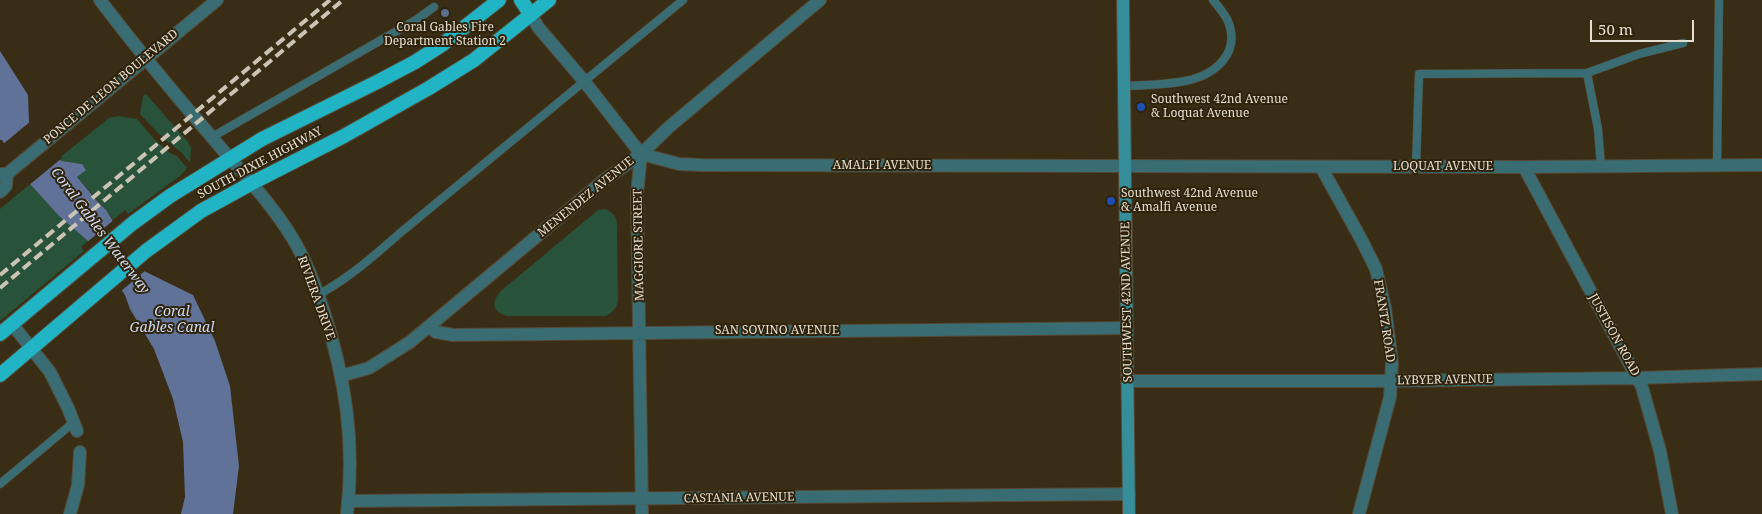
<!DOCTYPE html>
<style>
body{margin:0}
#map{position:relative;width:1762px;height:514px;overflow:hidden;background:#392d16;font-family:"Noto Serif",serif}
canvas{display:block}
.scale{position:absolute;left:1590px;top:20px;width:104px;height:22px;box-sizing:border-box;border:2px solid #e6dfd1;border-top:0;padding-left:6px;font-size:15px;line-height:18px;white-space:nowrap;color:#e6dfd1;-webkit-text-stroke:4px #2f230c;paint-order:stroke}
</style>
<div id="map">
<canvas width="1762" height="514"></canvas>
<div class="scale">50 m</div>
</div>
<script>
const c = document.querySelector('canvas').getContext('2d');
c.lineJoin = 'round';
function fill(path, color) {
  c.fillStyle = color;
  c.fill(path, 'evenodd');
}
function stroke(path, color, width, dash) {
  c.strokeStyle = color;
  c.lineWidth = width;
  c.lineCap = dash ? 'butt' : 'round';
  c.setLineDash(dash || []);
  c.stroke(path);
}
function label(font, color, halo, rows, align = 'center') {
  c.font = font + ' "Noto Serif",serif';
  c.lineWidth = 4;
  c.setLineDash([]);
  c.textBaseline = 'middle';
  c.strokeStyle = halo;
  c.fillStyle = color;
  for (const [text, x, y, turn = 0] of rows) {
    c.save();
    c.translate(x, y);
    c.rotate((+turn || 0) * Math.PI / 180);
    c.textAlign = isNaN(turn) ? turn : align;
    if (halo) c.strokeText(text, 0, 0);
    c.fillText(text, 0, 0);
    c.restore();
  }
}
const green = new Path2D(`
 M146,94l42,48 3,6 -1,15 -8,-10 -22,-18 -20,-21 3,-18z
 M118,116l19,3 18,21 15,13 7,3 10,12 -7,8 -52,38 -3,-4 -12,10c-10,-15 -24,-29 -36,-43l5,-13 -20,-3 -4,-2 51,-41z
 M30,184l29,32 29,25 -7,6 3,4 -84,70v-112z
 M606,209c8,5 11,8 11,17l1,75c-2,8 -5,11 -12,15h-99c-16,-5 -16,-15 -5,-26l96,-80z`);
const water = new Path2D(`
 M0,51l28,44 1,27 29,37 4,2 20,3 4,6 -9,7 20,24 9,9 38,61 49,24 22,46 15,45 9,80 -6,48h-52l4,-17 -2,-55 -10,-43 -19,-50 -24,-40 -5,-14 -37,-54 -29,-25 -29,-32 -28,-44h-2z`);
const pier = new Path2D(`
 M31,121l31,37 -34,28 -26,-41z
 M115,219l31,51 -26,22 -34,-49z`);
const service = new Path2D(`
 M1587,73l52,-19 44,-11
 M1124,86c20,-1 41,-1 61,-5 31,-6 57,-29 42,-62 -4,-7 -9,-13 -14,-19
 M212,137l204,-117 18,-13
 M1717,165l2,-165
 M1416,167l3,-93 168,-1 11,56 3,37
 M318,295c31,-17 56,-39 82,-62l283,-233
 M0,484l74,-62`);
const minor = new Path2D(`
 M531,15l7,12 46,54 57,73 -4,40 5,320
 M641,154l38,10 22,1 823,2 238,-2
 M1321,167l40,72 15,30 9,39 7,55 -2,34 -31,117
 M1524,167l118,220 18,64 12,63
 M12,324l38,48 18,36 9,23
 M429,327l7,5 17,3 674,-7
 M341,376l28,-8 41,-26 193,-161 38,-27 28,-27 151,-127
 M1128,381h246l263,-3 125,-4
 M349,501l780,-7
 M70,514l8,-29 2,-33`);
const tertiary = new Path2D(`
 M100,0c35,46 72,91 110,135 29,35 60,66 83,104 14,23 23,48 31,73 22,69 31,130 23,202
 M0,174h7l210,-174
 M0,192l6,-6 1,-12`);
const secondary = new Path2D(`
 M1123,0l6,514`);
const trunk = new Path2D(`
 M521,0l10,15
 M0,334l133,-111 37,-27 92,-57 117,-58 36,-19 28,-18 56,-44
 M0,375l146,-124 55,-40 51,-28 92,-47 85,-48 45,-28 75,-60`);
const rail = new Path2D(`
 M0,275l330,-275
 M0,288l343,-288`);
const markers = [
 [445,13,5,"#5c6f8a"],
 [1141,107,5,"#1a4fb4"],
 [1111,201,5,"#1a4fb4"]
];
const poiNames = [
 ["Coral Gables Fire",445,28,"center"],
 ["Department Station 2",445,42,"center"],
 ["Southwest 42nd Avenue",1151,100],
 ["& Loquat Avenue",1151,114],
 ["Southwest 42nd Avenue",1121,194],
 ["& Amalfi Avenue",1121,208]
];
const streetNames = [
 ["PONCE DE LEON BOULEVARD",111,87,-40],
 ["SOUTH DIXIE HIGHWAY",260,163,-28],
 ["AMALFI AVENUE",882,166],
 ["LOQUAT AVENUE",1443,167],
 ["MENENDEZ AVENUE",586,197,-39],
 ["MAGGIORE STREET",639,245,-91],
 ["RIVIERA DRIVE",316,298,70],
 ["SOUTHWEST 42ND AVENUE",1127,302,-91],
 ["FRANTZ ROAD",1384,321,81],
 ["SAN SOVINO AVENUE",777,331],
 ["JUSTISON ROAD",1614,335,61],
 ["LYBYER AVENUE",1445,380,-1],
 ["CASTANIA AVENUE",739,498,-1]
];
const waterNames = [
 ["Coral Gables Waterway",100,231,53],
 ["Coral",172,312],
 ["Gables Canal",172,328]
];
fill(green, '#29523a');
fill(water, '#607298');
fill(pier, '#392d16');
stroke(service, '#554934', 9);
stroke(minor, '#554934', 14);
stroke(tertiary, '#554934', 14);
stroke(secondary, '#554934', 14);
stroke(trunk, '#554934', 16);
stroke(service, '#396c73', 8);
stroke(minor, '#396c73', 12);
stroke(tertiary, '#396c73', 12);
stroke(secondary, '#358e99', 12);
stroke(trunk, '#20b4c4', 14);
stroke(rail, '#cbc4b4', 4, [10, 5]);
for (const [x, y, r, color] of markers) {
  const dot = new Path2D();
  dot.arc(x, y, r, 0, 2 * Math.PI);
  c.fillStyle = color;
  c.fill(dot);
  stroke(dot, '#2f230c', 2);
}
label('12px', '#e6dfd1', '#2f230c', poiNames, 'left');
label('12px', '#e6dfd1', '#2f230c', streetNames);
label('italic 14px', '#cfdbf5', '#2f230c', waterNames);
</script>
